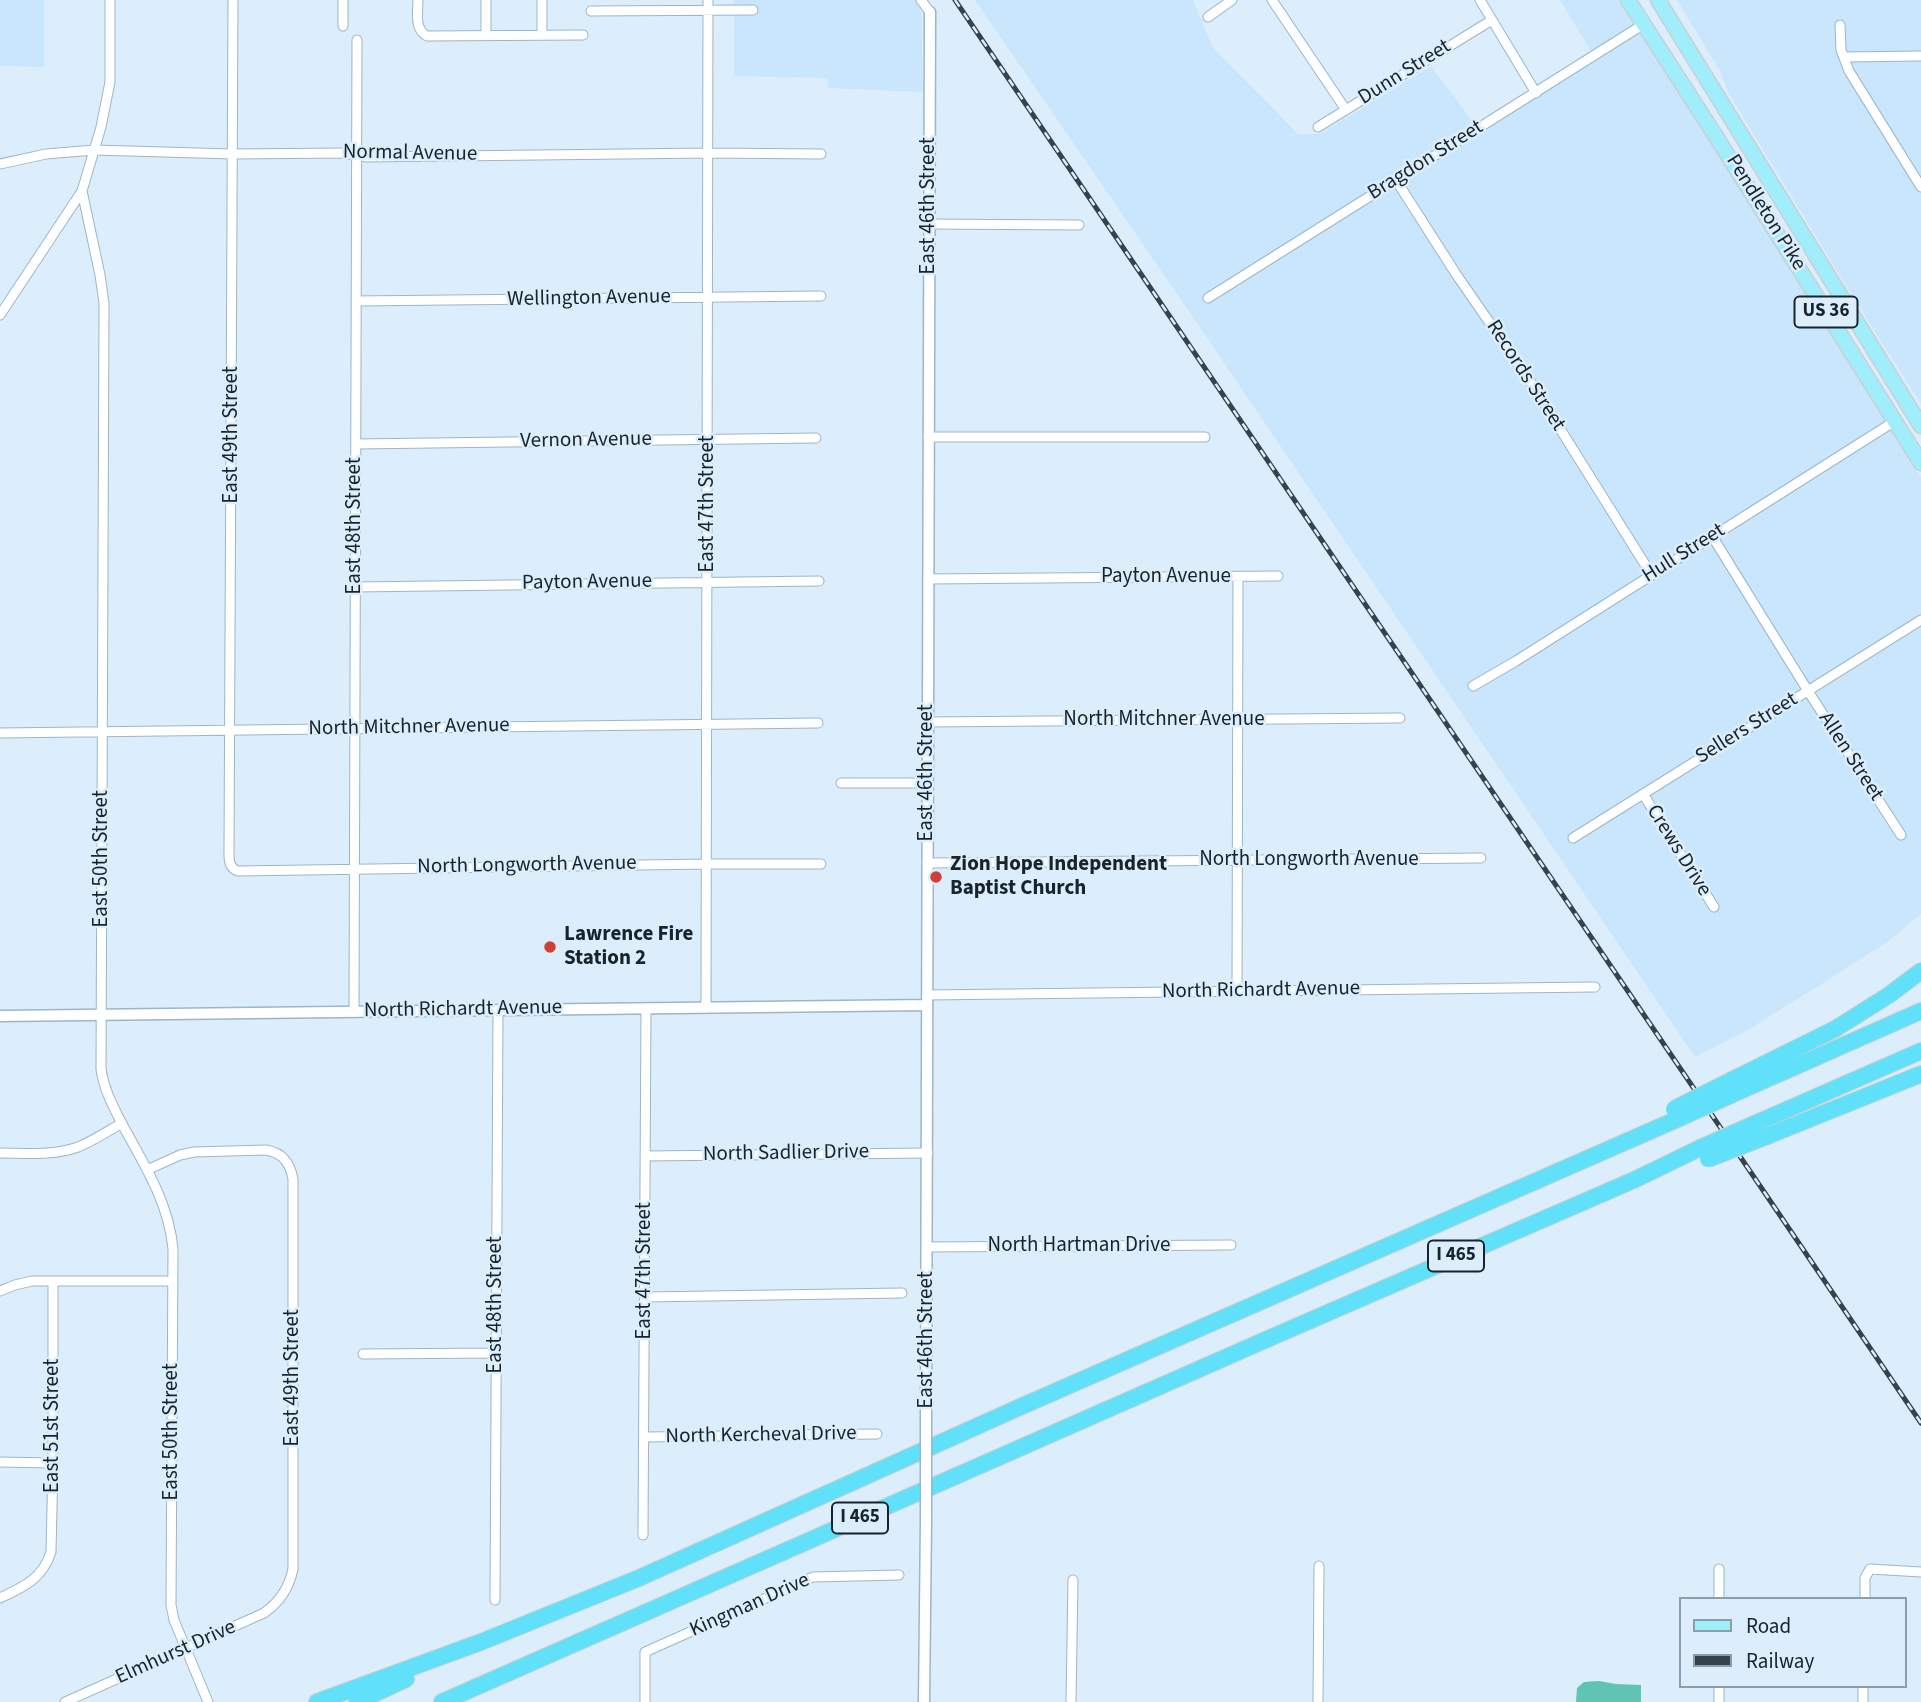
<!DOCTYPE html>
<style>
body{margin:0}
#map{position:relative;width:1921px;height:1702px;overflow:hidden;background:#dceefb;font-family:"Source Sans 3",sans-serif}
canvas{display:block}
.legend{position:absolute;left:1679px;top:1597px;width:228px;height:91px;box-sizing:border-box;background:#dceefb;border:2px solid #8e9da8;margin:0;padding:9px 12px;list-style:none;font-size:21px;color:#18232b}
.legend li{display:flex;align-items:center;gap:14px;height:35px}
.legend b{width:35px;border:2px solid #8e9da8}
</style>
<div id="map">
<canvas width="1921" height="1702"></canvas>
<ul class="legend">
<li><b style="height:9px;background:#a0edfb"></b>Road</li>
<li><b style="height:9px;background:#37434c"></b>Railway</li>
</ul>
</div>
<script>
const c = document.querySelector('canvas').getContext('2d');
c.lineJoin = 'round';
function fill(path, color) {
  c.fillStyle = color;
  c.fill(path, 'evenodd');
}
function stroke(path, color, width, dash) {
  c.strokeStyle = color;
  c.lineWidth = width;
  c.lineCap = dash ? 'butt' : 'round';
  c.setLineDash(dash || []);
  c.stroke(path);
}
function label(font, color, halo, rows, align = 'center') {
  c.font = font + ' "Source Sans 3",sans-serif';
  c.lineWidth = 5;
  c.setLineDash([]);
  c.textBaseline = 'middle';
  c.strokeStyle = halo;
  c.fillStyle = color;
  for (const [text, x, y, turn = 0] of rows) {
    c.save();
    c.translate(x, y);
    c.rotate((+turn || 0) * Math.PI / 180);
    c.textAlign = isNaN(turn) ? turn : align;
    if (halo) c.strokeText(text, 0, 0);
    c.fillText(text, 0, 0);
    c.restore();
  }
}
const built = new Path2D(`
 M0,0h44v67l-44,-1z
 M734,0h187l2,92 -95,-4 -1,-10 -93,-2z
 M975,0h218l20,48 85,86h22l111,-68 45,60 116,-73 -32,-53h63l298,477v437l-31,26 -67,43 -77,48 -51,26 -511,-753z
 M1677,0h244v404l-70,-110 -123,-202 -8,-21z`);
const water = new Path2D(`
 M1599,1681l17,3 25,1v17h-65l1,-14 7,-6z`);
const minor = new Path2D(`
 M110,0v82l-9,45 -19,64 18,84 4,28 -3,766c3,21 12,37 21,55 22,40 47,79 51,125l-2,356 3,15 34,82
 M233,0l-4,849c0,9 -1,19 9,22l469,-7h114
 M343,0v26
 M418,0c0,13 -4,29 9,36l156,-1
 M486,0v35
 M542,0v35
 M921,0l9,12
 M1272,0l74,110
 M1480,0l56,93
 M591,11l162,-1
 M1208,17l24,-17
 M1840,25l1,25 8,21 72,116
 M1844,57l77,-1
 M1318,127l174,-107
 M0,164l46,-10 48,-4 139,4 111,-1 22,4 343,-4 112,1
 M1396,180l60,94 76,110 119,190
 M929,224l150,1
 M1208,298l436,-274
 M356,301l465,-5
 M0,315l82,-124
 M928,437h277
 M356,444l460,-6
 M1712,536l96,155 93,144
 M928,579l350,-3
 M355,587l464,-6
 M1473,686l43,-25 379,-240
 M928,722l472,-4
 M0,733l818,-10
 M841,783h86
 M1643,794l71,113
 M1573,838l348,-218
 M927,863l554,-5
 M1237,992l1,-415
 M927,995l668,-8
 M706,1008l2,-1008
 M354,1012l3,-972
 M0,1153c26,0 53,3 78,-6 15,-6 30,-16 44,-24
 M645,1156l283,-3
 M927,1247l304,-2
 M0,1291l15,-6 17,-4h140
 M645,1297l257,-4
 M363,1354l133,-1
 M644,1437l233,-3
 M0,1462l53,1
 M643,1535l3,-527
 M1719,1569v30
 M0,1598c24,-11 43,-20 51,-46l2,-89v-182
 M1865,1599v-21l5,-9 51,3
 M495,1600l3,-590
 M1719,1686v16
 M65,1702l199,-89c16,-11 25,-25 29,-44v-390c-3,-16 -10,-26 -27,-29l-72,2 -14,3 -33,15
 M645,1702v-50l168,-75 86,-2
 M1071,1702l2,-122
 M1318,1702l1,-136
 M1863,1702v-16`);
const tertiary = new Path2D(`
 M0,1016l927,-11
 M926,1416l4,-1404
 M924,1702l2,-181`);
const primary = new Path2D(`
 M1628,0l87,135 206,328
 M1658,0l263,426`);
const motorway = new Path2D(`
 M1732,1080l103,-51 54,-34 32,-24
 M1740,1091l181,-80
 M1761,1121l160,-70
 M1770,1135l151,-61
 M317,1702l164,-60 158,-64 381,-171 660,-289
 M357,1702l49,-23
 M442,1702l837,-368 355,-154 66,-32`);
const rail = new Path2D(`
 M955,0l966,1423`);
const tertiaryBridge = new Path2D(`
 M926,1521v-105`);
const motorwayBridge = new Path2D(`
 M1674,1109l58,-29
 M1680,1118l60,-27
 M1700,1148l61,-27
 M1708,1159l62,-24`);
const markers = [
 [936,877,7,"#ce4037"],
 [550,947,7,"#ce4037"]
];
const shields = [
 [1826,312,63],
 [1456,1256,56],
 [860,1518,56]
];
const shieldNames = [
 ["US 36",1826,312],
 ["I 465",1456,1256],
 ["I 465",860,1518]
];
const streetNames = [
 ["Dunn Street",1405,73,-32],
 ["Normal Avenue",410,154,1],
 ["Bragdon Street",1426,161,-32],
 ["East 46th Street",929,206,-90],
 ["Pendleton Pike",1765,213,58],
 ["Wellington Avenue",589,299,-1],
 ["Records Street",1525,376,57],
 ["East 49th Street",232,435,-90],
 ["Vernon Avenue",586,441,-1],
 ["East 47th Street",708,504,-90],
 ["East 48th Street",355,526,-90],
 ["Hull Street",1684,554,-32],
 ["Payton Avenue",1166,577],
 ["Payton Avenue",587,583,-1],
 ["North Mitchner Avenue",1164,720],
 ["North Mitchner Avenue",409,728,-1],
 ["Sellers Street",1747,729,-32],
 ["Allen Street",1850,757,57],
 ["East 46th Street",927,773,-90],
 ["Crews Drive",1678,851,58],
 ["East 50th Street",102,859,-90],
 ["North Longworth Avenue",1309,860],
 ["North Longworth Avenue",527,866,-1],
 ["North Richardt Avenue",1261,991,-1],
 ["North Richardt Avenue",463,1010,-1],
 ["North Sadlier Drive",786,1154,-1],
 ["North Hartman Drive",1079,1246],
 ["East 47th Street",645,1271,-90],
 ["East 48th Street",496,1305,-90],
 ["East 46th Street",927,1340,-90],
 ["East 49th Street",293,1378,-90],
 ["East 51st Street",53,1426,-90],
 ["East 50th Street",172,1432,-90],
 ["North Kercheval Drive",761,1436,-1],
 ["Kingman Drive",750,1606,-24],
 ["Elmhurst Drive",176,1653,-24]
];
const poiNames = [
 ["Zion Hope Independent",950,865],
 ["Baptist Church",950,889],
 ["Lawrence Fire",564,935],
 ["Station 2",564,959]
];
fill(built, '#c9e6fc');
fill(water, '#60c3b3');
stroke(minor, '#99b6cc', 11);
stroke(tertiary, '#99b6cc', 13);
stroke(primary, '#cccfd0', 17);
stroke(motorway, '#cccfd0', 18);
stroke(minor, '#fff', 9);
stroke(tertiary, '#fff', 10);
stroke(primary, '#a0edfb', 14);
stroke(motorway, '#60e1f9', 16);
stroke(rail, '#37434c', 5);
stroke(rail, '#dceefb', 2.5, [8]);
stroke(tertiaryBridge, '#99b6cc', 13, []);
stroke(motorwayBridge, '#cccfd0', 18, []);
stroke(tertiaryBridge, '#fff', 10);
stroke(motorwayBridge, '#60e1f9', 16);
for (const [x, y, r, color] of markers) {
  const dot = new Path2D();
  dot.arc(x, y, r, 0, 2 * Math.PI);
  c.fillStyle = color;
  c.fill(dot);
  stroke(dot, '#dceefb', 2.5);
}
for (const [x, y, w] of shields) {
  const box = new Path2D();
  box.roundRect(x - w / 2, y - 15.5, w, 31, 5);
  c.fillStyle = '#dceefb';
  c.fill(box);
  stroke(box, '#18232b', 2);
}
label('bold 19px', '#18232b', null, shieldNames);
label('21px', '#18232b', '#dceefb', streetNames);
label('bold 21px', '#18232b', '#dceefb', poiNames, 'left');
</script>
